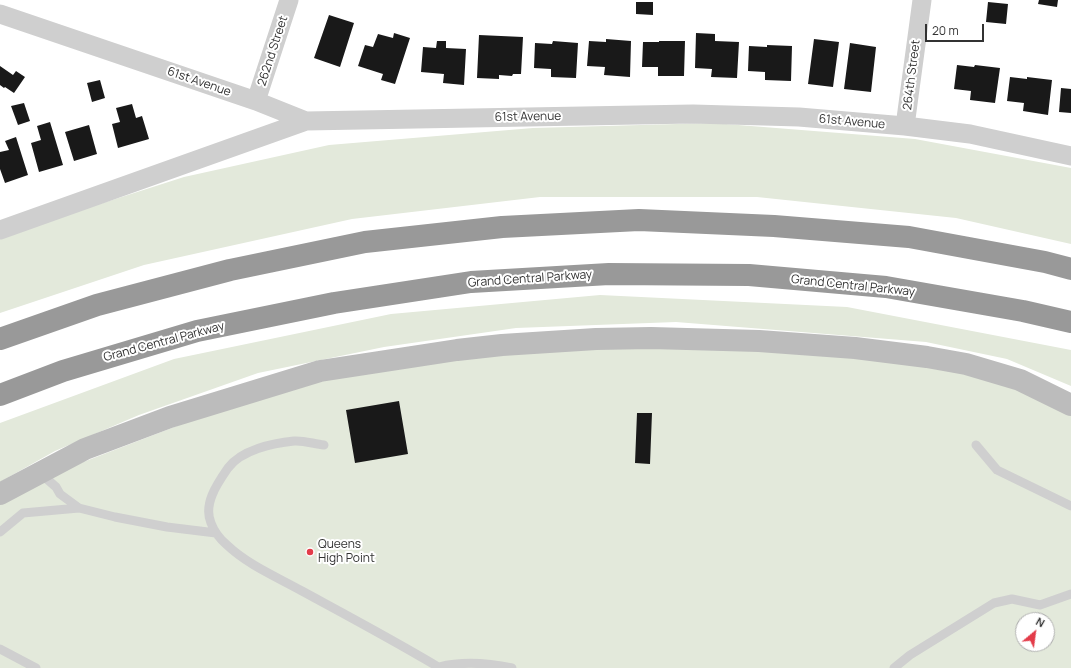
<!DOCTYPE html>
<style>
body{margin:0}
#map{position:relative;width:1071px;height:668px;overflow:hidden;background:#fff;font-family:Manrope,sans-serif}
canvas{display:block}
.north{position:absolute;left:1015px;top:612px;width:40px;height:40px;box-sizing:border-box;background:#fff;border:1px solid #adadad;border-radius:50%;rotate:29deg;font-size:11px;font-weight:700;line-height:16px;text-align:center;color:#323232}
.north::after{content:'';display:block;margin:auto;width:14px;height:18px;background:#e33b49;clip-path:polygon(50% 0,100% 100%,50% 72%,0 100%)}
.scale{position:absolute;left:925px;top:24px;width:59px;height:18px;box-sizing:border-box;border:2px solid #323232;border-top:0;padding-left:5px;font-size:12px;line-height:14px;white-space:nowrap;color:#323232;-webkit-text-stroke:3px #fff;paint-order:stroke}
</style>
<div id="map">
<canvas width="1071" height="668"></canvas>
<div class="north">N</div>
<div class="scale">20 m</div>
</div>
<script>
const c = document.querySelector('canvas').getContext('2d');
c.lineJoin = 'round';
function fill(path, color) {
  c.fillStyle = color;
  c.fill(path, 'evenodd');
}
function stroke(path, color, width, dash) {
  c.strokeStyle = color;
  c.lineWidth = width;
  c.lineCap = dash ? 'butt' : 'round';
  c.setLineDash(dash || []);
  c.stroke(path);
}
function label(font, color, halo, rows, align = 'center') {
  c.font = font + ' Manrope,sans-serif';
  c.lineWidth = 4;
  c.setLineDash([]);
  c.textBaseline = 'middle';
  c.strokeStyle = halo;
  c.fillStyle = color;
  for (const [text, x, y, turn = 0] of rows) {
    c.save();
    c.translate(x, y);
    c.rotate((+turn || 0) * Math.PI / 180);
    c.textAlign = isNaN(turn) ? turn : align;
    if (halo) c.strokeText(text, 0, 0);
    c.fillText(text, 0, 0);
    c.restore();
  }
}
const green = new Path2D(`
 M713,123l202,16 156,29v76l-115,-26 -199,-21h-217l-188,22 -208,46 -144,48v-77l184,-59 145,-32 204,-17z
 M600,295l247,12 224,43v36l-64,-27 -81,-17 -250,-20 -160,6 -132,19 -126,26 -119,42 -84,36 -55,31v-59l174,-64 217,-45z
 M502,345l389,7 180,53v263h-1071v-174l320,-123zM1023,620h24v24h-24z`);
const building = new Path2D(`
 M1039,0h19l-1,7 -19,-3z
 M636,2h17v13l-17,-1z
 M988,2l20,2 -2,20 -20,-2z
 M329,15l25,8 -14,44 -26,-9z
 M394,33l16,5 -15,46 -14,-4 2,-6 -25,-8 7,-21 8,2 5,-13 15,4z
 M696,33l19,1v7l24,1 -2,36 -26,-1 1,-8 -17,-1z
 M479,35l44,2 -2,37h-8l-1,2 -13,-1v4l-22,-1z
 M606,39l25,2 -1,36 -26,-2 1,-8 -18,-1 2,-25 17,1z
 M814,39l25,3 -6,45 -25,-3z
 M437,41h9v7l20,1 -2,36 -21,-2 1,-9 -23,-2 2,-25 13,1z
 M553,41l25,2 -2,35 -25,-1v-8l-17,-1 1,-25 17,1z
 M659,41h26l-1,35h-26v-9h-16l1,-25h16z
 M850,43l26,4 -5,45 -27,-3z
 M767,45l25,1 -1,35 -26,-1v-8l-17,-1 1,-25 18,1z
 M957,65l17,2 1,-2 25,3 -5,35 -25,-3 1,-9 -17,-2z
 M0,66l13,9 3,-4 9,6 -11,16 -9,-6 -1,1 -4,-3z
 M1010,77l17,2v-2l25,3 -4,35 -25,-4 1,-8 -17,-2z
 M100,80l5,18 -13,4 -5,-19z
 M1061,88l10,1v24l-12,-1z
 M24,103l6,18 -12,4 -7,-19z
 M132,104l4,14 6,-2 7,23 -31,9 -6,-24 8,-2 -4,-14z
 M50,122l13,43 -24,7 -8,-29 10,-3 -4,-14z
 M89,125l8,29 -23,7 -9,-29z
 M16,137l12,38 -23,8 -5,-14v-17l9,-2 -4,-9z
 M399,401l9,53 -53,9 -9,-53z
 M637,413h15l-2,51 -15,-1z`);
const service = new Path2D(`
 M324,445c-10,-1 -21,-5 -30,-4 -21,2 -53,9 -66,27 -11,16 -25,36 -17,55 3,8 10,17 16,22 21,20 50,32 75,46 46,25 93,50 138,77
 M976,445l21,25 74,36
 M40,473l16,14 4,7 19,14
 M0,532l23,-19 56,-5 36,9 52,10 49,6
 M0,649l36,19
 M439,667c24,-6 49,-4 73,1
 M894,668l16,-13 84,-52 18,-4 28,6 31,-11`);
const minor = new Path2D(`
 M0,14l256,87 50,20 387,-7 106,3 106,9 65,8 101,22
 M256,101l33,-101
 M905,126l17,-126
 M0,230l306,-109`);
const secondary = new Path2D(`
 M0,494l85,-45 85,-32 150,-46 137,-21 45,-5 94,-6 55,-1 108,3 96,7 72,9 39,7 54,16 51,25`);
const motorway = new Path2D(`
 M0,339l97,-34 133,-35 135,-28 137,-15 137,-7 135,6 135,11 136,25 26,7
 M0,395l63,-24 134,-40 137,-28 137,-21 138,-8 140,1 137,12 137,24 48,11`);
const markers = [
 [310,552,4,"#e33b49"]
];
const streetNames = [
 ["262nd Street",273,51,-72],
 ["264th Street",912,75,-83],
 ["61st Avenue",199,82,19],
 ["61st Avenue",528,117,-1],
 ["61st Avenue",852,122,5],
 ["Grand Central Parkway",530,279,-4],
 ["Grand Central Parkway",853,286,6],
 ["Grand Central Parkway",164,342,-15]
];
const poiNames = [
 ["Queens",318,545],
 ["High Point",318,559]
];
fill(green, '#e3e9db');
fill(building, '#191919');
stroke(service, '#cfcfcf', 9);
stroke(minor, '#cfcfcf', 19);
stroke(secondary, '#bcbcbc', 22);
stroke(motorway, '#999', 22);
for (const [x, y, r, color] of markers) {
  const dot = new Path2D();
  dot.arc(x, y, r, 0, 2 * Math.PI);
  c.fillStyle = color;
  c.fill(dot);
  stroke(dot, '#fff', 1.5);
}
label('12px', '#323232', '#fff', streetNames);
label('12px', '#323232', '#fff', poiNames, 'left');
</script>
